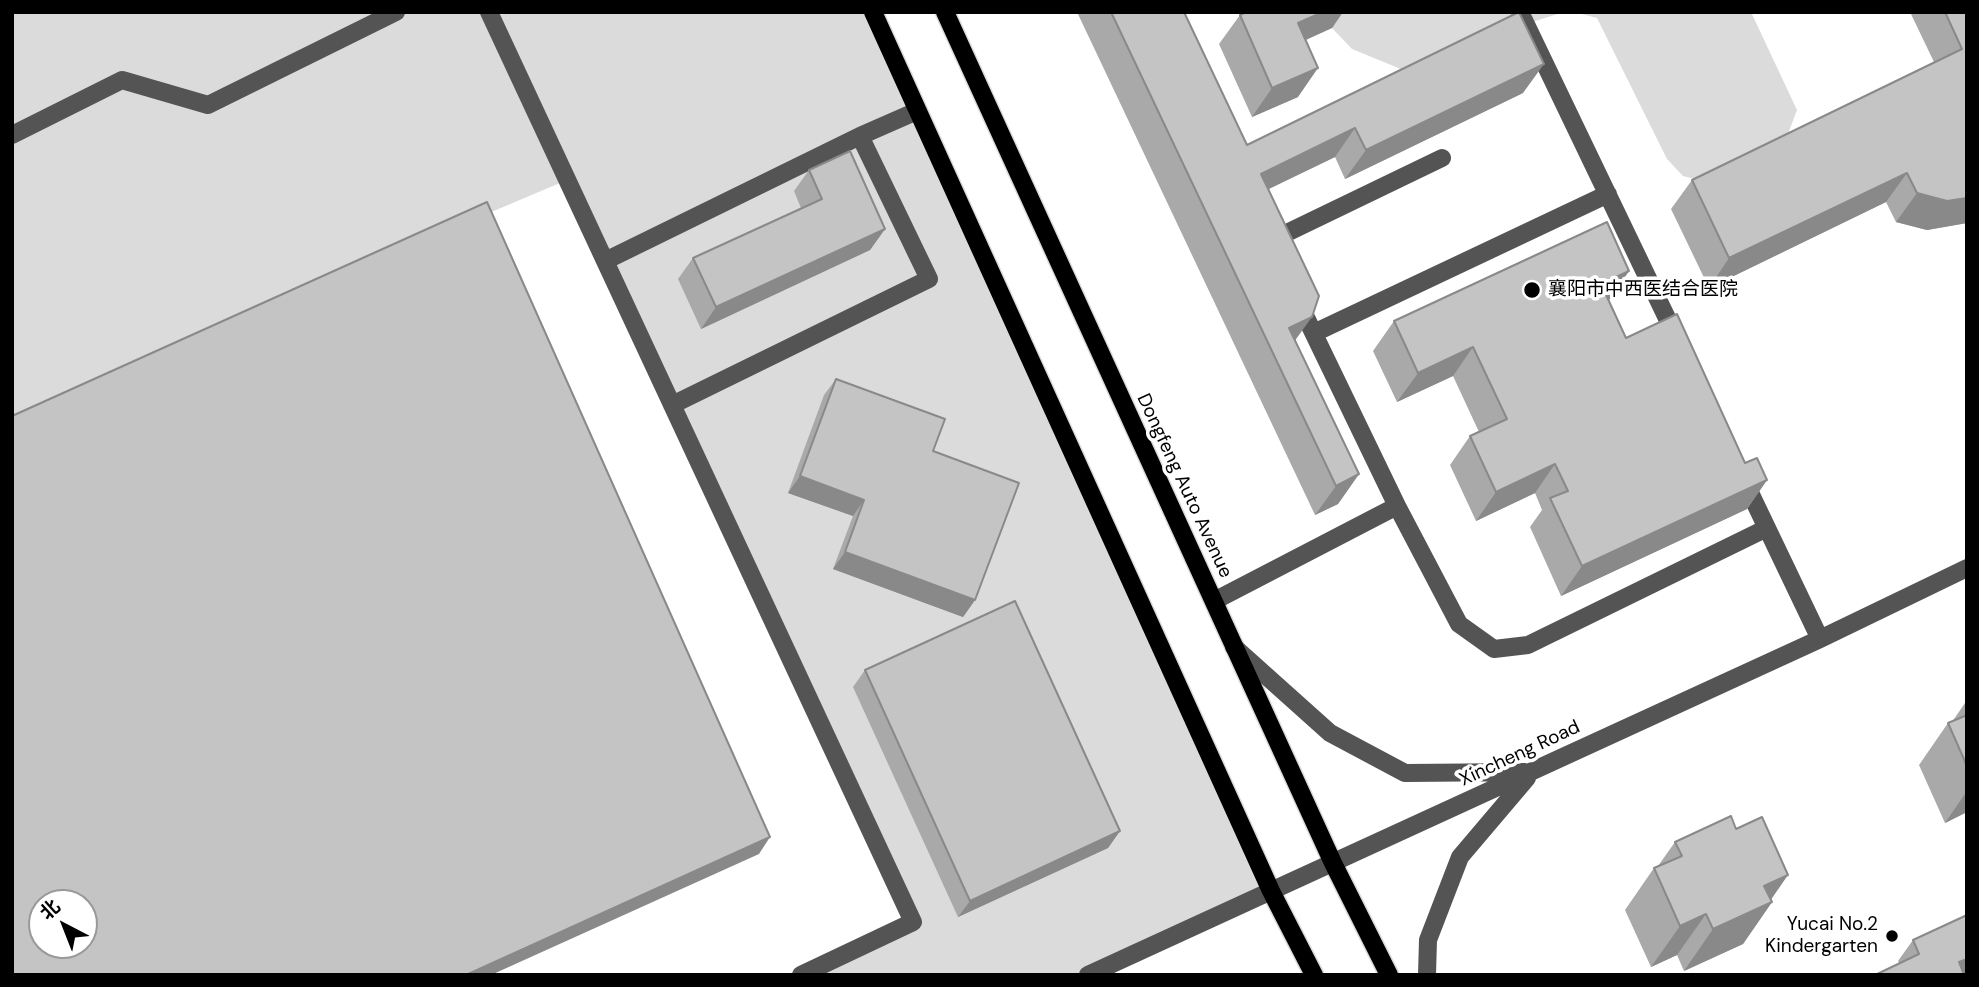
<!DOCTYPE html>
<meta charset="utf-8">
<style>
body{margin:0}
#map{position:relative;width:1979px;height:987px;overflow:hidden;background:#fff;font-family:"DM Sans","Noto Sans SC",sans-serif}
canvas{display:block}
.frame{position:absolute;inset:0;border:14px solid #000;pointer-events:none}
.north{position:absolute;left:28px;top:889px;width:70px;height:70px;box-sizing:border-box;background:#fff;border:2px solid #999;border-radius:50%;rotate:318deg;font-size:19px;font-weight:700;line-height:28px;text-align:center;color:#000}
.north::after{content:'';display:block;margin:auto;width:24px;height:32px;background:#000;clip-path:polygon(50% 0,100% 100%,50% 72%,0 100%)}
</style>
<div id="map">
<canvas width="1979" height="987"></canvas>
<div class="frame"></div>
<div class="north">北</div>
</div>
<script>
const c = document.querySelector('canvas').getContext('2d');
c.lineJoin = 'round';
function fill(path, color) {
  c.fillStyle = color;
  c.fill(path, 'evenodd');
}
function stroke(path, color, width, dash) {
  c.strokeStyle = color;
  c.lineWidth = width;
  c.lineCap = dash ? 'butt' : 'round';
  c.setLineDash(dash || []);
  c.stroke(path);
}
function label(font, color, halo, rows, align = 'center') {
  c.font = font + ' "DM Sans","Noto Sans SC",sans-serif';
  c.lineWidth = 7;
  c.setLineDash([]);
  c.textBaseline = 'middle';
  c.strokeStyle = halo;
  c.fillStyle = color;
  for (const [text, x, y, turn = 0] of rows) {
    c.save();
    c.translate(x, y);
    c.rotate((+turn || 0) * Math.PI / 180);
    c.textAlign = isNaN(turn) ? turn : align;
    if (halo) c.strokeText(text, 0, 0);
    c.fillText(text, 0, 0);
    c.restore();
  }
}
const green = new Path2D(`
 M12,12h861l398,879 -183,84h-287l112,-53 -346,-742 -92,39 -463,209z
 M1325,12h239l-38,12 -113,50 -61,-25 -20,-21z
 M1574,12h177l46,98 -12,32 -86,38 -16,-4 -16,-17 -70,-141z`);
const minor = new Path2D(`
 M489,12l424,910 -112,53
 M1520,12l157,327
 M12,135l110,-55 86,25 188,-93
 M860,136l57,-25
 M1271,244l-1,-3 172,-83
 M605,261l255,-125 69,143 -257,126
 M1298,301l99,205
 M1314,333l294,-139
 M1743,478l77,161
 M1214,601l183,-95 62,118 35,25 34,-4 239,-117
 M1234,647l96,86 75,40 120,-1
 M1088,975l732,-336 147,-71
 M1427,975l1,-35 32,-83 67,-79`);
const major = new Path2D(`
 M873,12l398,879 43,84
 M945,12l388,851 56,112`);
const wall = new Path2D(`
 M1077,12h107l63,133 276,-52 -178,86 -10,-22 -67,32 27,152 64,133 -21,30 -23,11z
 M1246,12h97l-11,16 -26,12 -8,57 -46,20 -33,-73 21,-29z
 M1910,12h57v211l-40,7 -31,-8 -10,-20 -177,86 -38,-79 21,-29 242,-118z
 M809,170l76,59 -15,21 -169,79 -23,-50 15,-21 108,-50 -7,-17z
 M1629,271l-20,29 17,38 119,125 22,17 -20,29 -186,87 -31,-69 12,-17 -7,-17 -59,28 -26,-56 20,-29 9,-4 -26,-56 -56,26 -24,-51 21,-30z
 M836,379l97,72 42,149 -12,17 -130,-48 20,-53 -65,-23 36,-98z
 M865,670l255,161 -12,17 -150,69 -105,-230z
 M1967,700v112l-22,11 -26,-58 29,-42 4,-1z
 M1675,842l96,58 1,2 -29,42 -59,27 -7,-16 -26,12 -26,-57 29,-42 4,-2z
 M1967,915v58l-3,1 -65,-11 -1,-2 15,-21z`);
const shadedWall = new Path2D(`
 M1323,12h20l-11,16 -54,24 20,-29z
 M1544,64l-21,29 -178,86 21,-29z
 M1318,68l-20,29 -46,20 20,-29z
 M1355,128l-20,29 -95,46 21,-29z
 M1907,173l-21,29 -177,86 20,-30z
 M1917,193l50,5v25l-40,7 -31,-8z
 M885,229l-15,21 -169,79 15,-22z
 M1629,271l-20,29 -8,-16z
 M1312,317l-21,29 -2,-18z
 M1473,347l-20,29 -56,26 21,-29z
 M1555,464l-20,29 -59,28 20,-29z
 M1359,474l-21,30 -23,11 21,-29z
 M800,476l64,24 -11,16 -65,-23z
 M1767,480l-20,29 -186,87 21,-30z
 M845,552l130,48 -12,17 -130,-48z
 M1967,791v21l-22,11z
 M1120,831l-12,17 -150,69 12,-16z
 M770,837l-11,17 -268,121h-25z
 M1788,875l-20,29 4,-2 -29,42 -59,27 29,-42 51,-43z
 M1706,914l-29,41 -26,12 29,-41z
 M1967,959v14l-4,2 -4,-13z`);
const building = new Path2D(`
 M1111,12h73l63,133 272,-133 25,52 -178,86 -11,-22 -94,46 58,122 -7,21 -23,11 70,146 -23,12z
 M1246,12h77l-25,11 20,45 -46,20 -32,-73z
 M1945,12h22v186l-20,3 -30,-8 -10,-20 -178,85 -37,-78 270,-131z
 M850,151l35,78 -169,78 -23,-49 129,-59 -13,-29z
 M487,202l283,635 -304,138h-454v-559zM42,903h42v42h-42z
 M1607,222l22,49 -28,13 25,54 51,-24 68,149 12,-5 10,22 -185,86 -32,-68 18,-7 -13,-27 -59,28 -26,-56 37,-17 -34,-72 -55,26 -24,-52z
 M836,379l109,40 -12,32 86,32 -44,117 -130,-48 19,-52 -64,-24z
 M1015,601l105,230 -150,70 -105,-231z
 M1967,715v51l-19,-43z
 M1731,816l5,13 26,-12 26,58 -24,11 8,16 -59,27 -7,-15 -26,12 -26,-58 28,-12 -7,-14z
 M1967,915v44l-8,3 5,13h-89l44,-21 -6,-14z`);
const markers = [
 [1532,290,9,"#000"],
 [1892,936,7,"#000"]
];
const poiNames = [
 ["襄阳市中西医结合医院",1548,290],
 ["Yucai No.2",1878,925,"right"],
 ["Kindergarten",1878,947,"right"]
];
const streetNames = [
 ["Dongfeng Auto Avenue",1184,486,65],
 ["Xincheng Road",1520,754,-25]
];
fill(green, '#dbdbdb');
stroke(major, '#dbdbdb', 21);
stroke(minor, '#545454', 18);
stroke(major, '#000', 18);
fill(wall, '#a9a9a9');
fill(shadedWall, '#898989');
fill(building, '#c4c4c4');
stroke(building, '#898989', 2);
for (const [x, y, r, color] of markers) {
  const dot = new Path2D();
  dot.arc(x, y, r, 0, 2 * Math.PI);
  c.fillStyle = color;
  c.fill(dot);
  stroke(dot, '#fff', 2.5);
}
label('19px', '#000', '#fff', poiNames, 'left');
label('19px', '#000', '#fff', streetNames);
</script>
